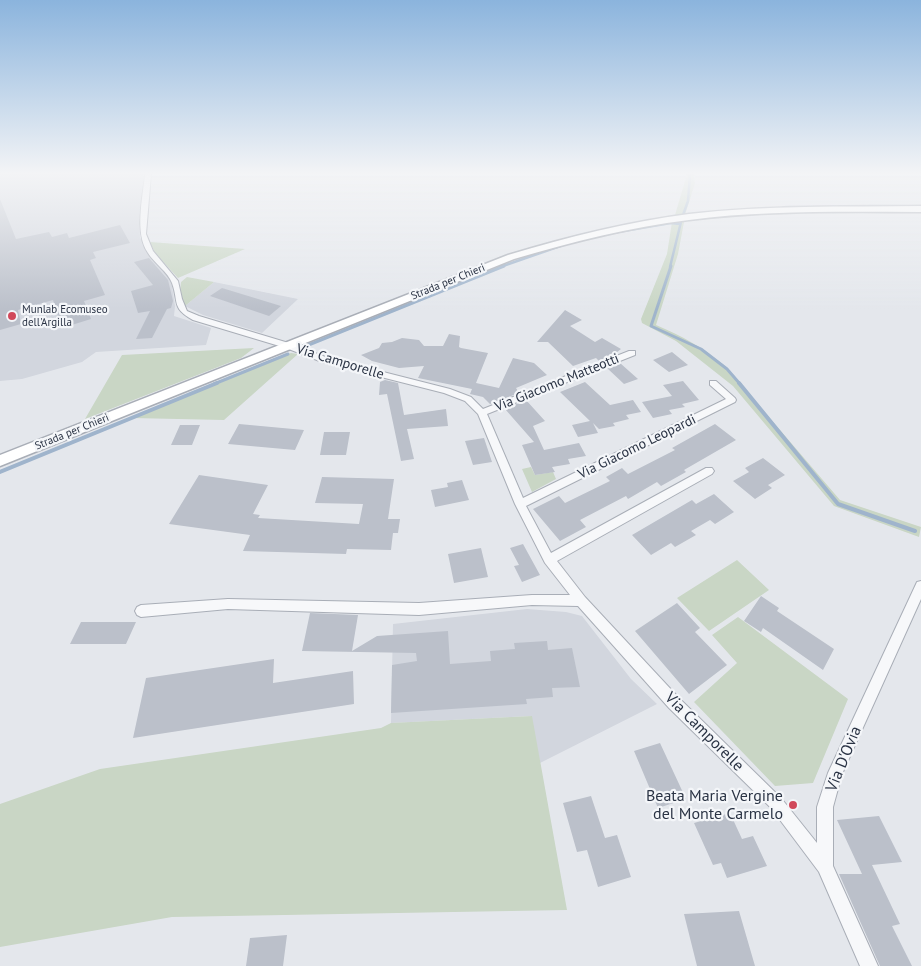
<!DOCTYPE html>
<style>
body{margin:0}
canvas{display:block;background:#e4e7ec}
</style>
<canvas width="921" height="966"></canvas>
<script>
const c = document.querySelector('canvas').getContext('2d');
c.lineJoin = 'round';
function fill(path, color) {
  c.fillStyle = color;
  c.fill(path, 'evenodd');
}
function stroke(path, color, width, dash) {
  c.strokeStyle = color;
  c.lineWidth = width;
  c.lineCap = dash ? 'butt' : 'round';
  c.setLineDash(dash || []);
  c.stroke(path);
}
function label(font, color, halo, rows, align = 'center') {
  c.font = font + ' "PT Sans",sans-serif';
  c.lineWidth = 4.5;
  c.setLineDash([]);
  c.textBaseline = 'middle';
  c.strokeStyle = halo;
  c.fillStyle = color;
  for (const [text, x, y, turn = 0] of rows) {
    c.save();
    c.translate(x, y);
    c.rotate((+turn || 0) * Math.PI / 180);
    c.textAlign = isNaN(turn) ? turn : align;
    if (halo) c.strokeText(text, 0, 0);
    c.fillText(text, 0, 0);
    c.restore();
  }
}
const built = new Path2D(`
 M0,174h144l-5,43 1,20 10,20 21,23 4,26 -1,10 37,12 -5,17 -110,7 -14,10 -60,17 -22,2z
 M214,282l84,17 -36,34 -59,-18 -18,-9z
 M527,609l39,3 16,4 49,63 26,25 -117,59 -9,-47 -140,7 2,-99z`);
const green = new Path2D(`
 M687,174h7l1,9 -10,32h-10z
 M672,222h12l-6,32 -22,71c26,11 48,23 70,42l114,133 81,27 -2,10 -85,-31 -101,-120 -57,-45 -34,-18 -1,-4 26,-65z
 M150,242l95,7 -67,29 -23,-25z
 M187,277l27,5 -29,24 -5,-14 1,-10z
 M254,348l-13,10 -156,61 37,-64z
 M291,353l7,1 -74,66 -92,-2z
 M531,467l4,8 18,-3 3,7 -24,13 -10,-23z
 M737,560l32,30 -60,41 -32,-33z
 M738,617l110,82 -35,84 -38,3 -81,-84 43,-39 -25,-28z
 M532,716l35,194 -395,7 -172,30v-143l100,-35 281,-41 10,-5z`);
const streamFar2 = new Path2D(`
 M683,215l5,-14 2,-27
 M612,233l59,-10 9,1
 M500,267l69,-24
 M670,267l11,-45`);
const streamFar1 = new Path2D(`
 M671,266l-20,60 50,23 26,20 13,15
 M306,346l198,-80
 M214,384l74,-30`);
const stream = new Path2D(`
 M739,383l99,121 77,27
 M0,472l217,-89`);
const building = new Path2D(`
 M0,199l16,40 33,-7 3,5 15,-4 2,5 51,-13 10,18 -37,9 3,6 -6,2 15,35 -21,6 7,18 -29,9 -9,-28 -35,10 3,14 -21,6z
 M149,258l19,22 5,21 -2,7 -4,1 -15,29 -16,1 14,-28 -12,2 -7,-22 22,-6 -19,-23z
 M222,288l59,18 -12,10 -59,-20z
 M565,310l17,10 -12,6 25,16 7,-4 19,11 -9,7 -13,5 -3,-3 -23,8 -25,-24h-11z
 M449,334l11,2 -1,11 2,1 27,5 -12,30 23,5 14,-30 21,5 13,12 -31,13 3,5 -29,11 -7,-7 -13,-3 2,-5 -54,-11 6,-12 -25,2 -27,-7 -11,-6 18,-7 3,-5 10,-1 10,-4 17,2 5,6h19z
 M672,352l16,13 -19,7 -16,-12z
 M620,363l18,16 -14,5 -17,-16z
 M385,380l13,3 6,32 42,-6 2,17 -41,3 7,30 -13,2 -14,-67 -8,1 1,-13z
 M683,381l16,19 -17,4 3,3 -16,3 3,4 -19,4 -11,-16 30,-6 -9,-11z
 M585,382l25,23 23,-5 8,12 -15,3 3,4 -16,4 2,3 -16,3 -6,-6 5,10 -20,4 -6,-12 18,-4 -30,-29z
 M526,400l19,21 -12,5 11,24 35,-7 7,13 -18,3 2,5 -18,3 3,5 -20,3 -13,-30 12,-3 -29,-33z
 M239,424l65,6 -9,20 -67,-6z
 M715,424l21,16 -52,30 2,2 -25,14 -4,-4 -29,17 -2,-3 -46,24 6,7 -26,14 -27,-32 26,-13 6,7 45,-22 -4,-4 16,-9 6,6 47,-24 -3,-2z
 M180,425h20l-8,20h-21z
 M324,432h26l-4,23h-26z
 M484,438l8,24 -19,3 -8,-24z
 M763,458l22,17 -17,10 4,3 -17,11 -22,-18 16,-9 -4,-4z
 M199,475l69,10 -15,29 7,1 -2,3 101,6 4,-20 -48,-1 7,-26 72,2 -6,40h12l-2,14h-5l-2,17 -44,-1 -1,5 -103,-3 7,-16 -81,-11z
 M462,480l7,20 -34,7 -4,-17 17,-3 -1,-4z
 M714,494l20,18 -19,12 -5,-4 -19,11 5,4 -21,12 -4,-4 -20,12 -19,-20 60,-35 4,4z
 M523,544l17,31 -18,7 -8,-16 5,-1 -9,-17z
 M481,548l7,29 -34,6 -6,-29z
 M761,596l18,12 -2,3 57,38 -11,21 -60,-42 -2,4 -17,-11z
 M677,603l23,25 -5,4 32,33 -38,29 -54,-63z
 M310,613l48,2 -6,36 25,-15 71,-5 2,33 41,-3 -1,-10 25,-2 -1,-6 33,-2 1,9 24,-2 8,39 -28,1 1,9 -27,2 1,5 -136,9 1,-48 25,-4 -1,-8 -114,-2z
 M81,622h55l-10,22h-56z
 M274,659l-1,24 80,-12 1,33 -221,34 13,-60z
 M660,743l26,56 -28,9 -24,-57z
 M591,796l14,42 12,-3 14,42 -33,10 -11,-37 -10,2 -14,-49z
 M730,813l12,26 11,-3 14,30 -40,12 -6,-15 -8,2 -19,-42z
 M879,816l23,46 -30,3 28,59 -8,2 20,40h-32l-41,-92h23l-25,-54z
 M739,911l16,55h-58l-13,-52z
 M287,935l-4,31h-37l4,-28z`);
const street = new Path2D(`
 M145,174h6l-5,60 7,17 25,30 4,18 5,12 12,5 93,28 36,14 122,31 21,8 12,12 146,-58h6v4l-148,59 36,84 203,-99 -16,-14v-4h6l19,17 1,2 -1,2 -209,104 25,47 155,-85h6l2,3 -2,3 -155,87 28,36 94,101 102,100 36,45v-36l11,-34 89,-191 4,-1v18l-79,175 -9,33v59l45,100h-18l-41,-94 -48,-64 -102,-100 -91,-102 -46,-1 -113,10 -191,-6 -87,8 -4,-2 -2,-4 2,-4 4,-2 87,-6 191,4 113,-8h38l-25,-32 -30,-59 -37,-90 -13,-13 -21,-8 -122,-31 -36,-14 -93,-28c-22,-12 -14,-18 -21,-37 -4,-11 -18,-20 -24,-30 -14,-20 -5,-56 -3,-79z`);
const secondary = new Path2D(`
 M921,206v6c-77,0 -155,-2 -232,8 -59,7 -117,22 -175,39l-514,207v-11l508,-200c59,-18 120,-33 181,-41 77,-9 155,-7 232,-8z`);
const markers = [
 [12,316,5,"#d1495b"],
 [793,805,5,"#d1495b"]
];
const farStreetnames = [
 ["Strada per Chieri",448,282,-22],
 ["Strada per Chieri",72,432,-22]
];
const farPoinames = [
 ["Munlab Ecomuseo",22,310],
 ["dell'Argilla",22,323]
];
const streetNames = [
 ["Via Camporelle",340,362,17],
 ["Via Giacomo Matteotti",557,383,-22],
 ["Via Giacomo Leopardi",637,447,-26]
];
const nearStreetnames = [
 ["Via Camporelle",704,732,45],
 ["Via D'Ovia",844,759,-68]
];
const nearPoinames = [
 ["Beata Maria Vergine",783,796],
 ["del Monte Carmelo",783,814]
];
fill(built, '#d2d6de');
fill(green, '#c9d6c5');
stroke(streamFar2, '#9fb4cc', 2.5);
stroke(streamFar1, '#9fb4cc', 3);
stroke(stream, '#9fb4cc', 4);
fill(building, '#bbc0ca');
stroke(street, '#a9aeb7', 2);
stroke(secondary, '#a9aeb7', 3);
fill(street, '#f7f8fa');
fill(secondary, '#fff');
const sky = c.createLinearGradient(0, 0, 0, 309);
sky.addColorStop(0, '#8bb4dd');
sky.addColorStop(0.56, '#f3f4f6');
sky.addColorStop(1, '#f3f4f600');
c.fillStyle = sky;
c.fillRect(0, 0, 921, 309);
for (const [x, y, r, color] of markers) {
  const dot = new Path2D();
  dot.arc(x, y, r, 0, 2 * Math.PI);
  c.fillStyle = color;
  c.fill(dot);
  stroke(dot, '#f4f6f9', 2);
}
label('11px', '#2b3445', '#f4f6f9', farStreetnames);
label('11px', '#2b3445', '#f4f6f9', farPoinames, 'left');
label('14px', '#2b3445', '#f4f6f9', streetNames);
label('16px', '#2b3445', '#f4f6f9', nearStreetnames);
label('16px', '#2b3445', '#f4f6f9', nearPoinames, 'right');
</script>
